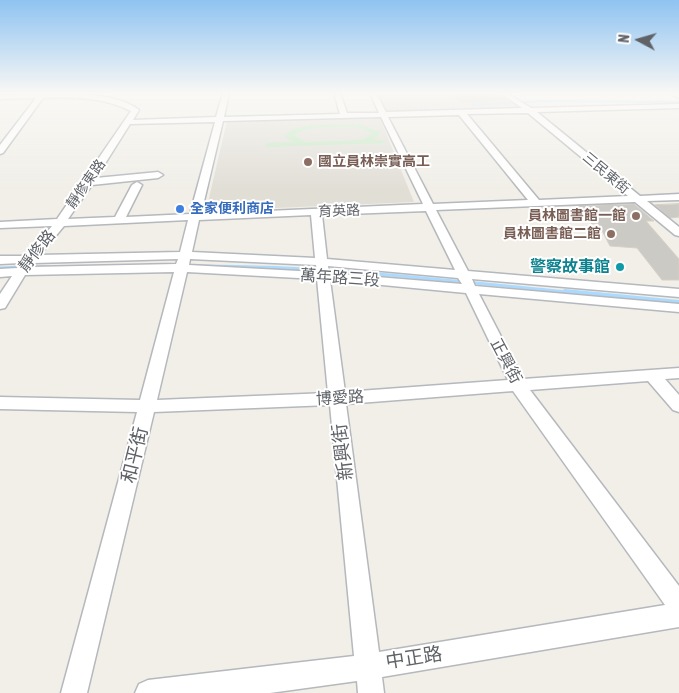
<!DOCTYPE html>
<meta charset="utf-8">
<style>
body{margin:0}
#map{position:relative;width:679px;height:693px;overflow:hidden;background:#f1efe8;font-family:"Asap Condensed",sans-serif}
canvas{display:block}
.north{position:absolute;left:614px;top:15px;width:50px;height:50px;-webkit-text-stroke:4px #fff;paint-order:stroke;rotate:276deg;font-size:14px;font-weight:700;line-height:20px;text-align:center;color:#5f6368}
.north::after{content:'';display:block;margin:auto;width:18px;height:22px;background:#5f6368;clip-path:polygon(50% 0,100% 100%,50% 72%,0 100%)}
</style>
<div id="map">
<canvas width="679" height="693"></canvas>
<div class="north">N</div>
</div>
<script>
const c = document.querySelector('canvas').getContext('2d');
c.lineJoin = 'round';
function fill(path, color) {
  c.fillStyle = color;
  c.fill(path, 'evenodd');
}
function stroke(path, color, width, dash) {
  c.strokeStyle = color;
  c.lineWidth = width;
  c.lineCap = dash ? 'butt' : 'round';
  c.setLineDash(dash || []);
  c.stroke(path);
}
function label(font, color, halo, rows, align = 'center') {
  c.font = font + ' "Asap Condensed","Noto Sans TC",sans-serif';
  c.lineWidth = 4;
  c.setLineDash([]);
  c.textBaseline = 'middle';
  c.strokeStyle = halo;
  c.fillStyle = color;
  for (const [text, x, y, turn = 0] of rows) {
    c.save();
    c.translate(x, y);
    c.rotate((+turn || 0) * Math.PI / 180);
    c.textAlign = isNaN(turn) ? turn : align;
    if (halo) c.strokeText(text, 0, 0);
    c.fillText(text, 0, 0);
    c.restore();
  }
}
const education = new Path2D(`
 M377,93h122l26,18 -138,2z
 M380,118l34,84 -208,9 21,-90z`);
const green = new Path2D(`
 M358,124l23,8 -7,8h10l2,3 -120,4v-4l27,-1 -8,-5c5,-16 58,-12 73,-13zM356,127l16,6 -6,5 -7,2 -53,2 -11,-6c6,-11 48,-8 61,-9z`);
const streamFar2 = new Path2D(`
 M472,105l71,-4 136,1`);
const streamFar1 = new Path2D(`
 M200,266c127,0 252,15 378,27
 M28,267h18
 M0,268l21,-1`);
const stream = new Path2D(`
 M565,291l114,11`);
const building = new Path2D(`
 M466,93h32l9,8 -45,2 -12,-9z
 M634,204l20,17h-8l33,38v21h-17l-25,-32 -27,-2 -12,-23 -6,1 -17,-18z
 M679,204v13l-9,1 -15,-13z`);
const minor = new Path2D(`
 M40,93c24,0 77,-1 99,17l-6,10 83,-3 7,-24h6l-5,24 116,-3 -6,-21h6l7,20h32l-9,-20h6l10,19 136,-4 -22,-15h7l24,15 148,-4v4l-142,4 103,84 39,-2v6l-32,1 32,26v9l-4,-1 -40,-33 -199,8 32,61 211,18v8l-207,-18 3,7 204,18v8l-200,-18 44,85 156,-11v10l-14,1 14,16v17l-6,-2 -25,-29 -118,9 149,196v41l-297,50 2,16h-26l-1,-12 -87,12h-135l4,-9 9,-4 206,-24 -24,-251 -176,7 -67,281h-26l76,-281 -137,-3v-12l140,3 34,-128 -149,3 -20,33 -5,1v-15l12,-18 -12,1v-8l17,-1 4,-5 -21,1v-8h27l25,-30 -52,2v-6l57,-3 74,-108c-28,-14 -58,-14 -88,-13l-40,55 -3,1v-9l36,-47 -36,1v-4zM528,113l100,83 -89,4 -72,-86zM459,115l69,85 -95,4 -45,-87zM381,117l42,87 -222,10 22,-93zM215,122l-25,92 -64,3 16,-32 -5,-3 -5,3 -17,32 -47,2 24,-34 66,-7 5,-3 -5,-3 -62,6 34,-54zM426,211l29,59 -128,-11 -5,-44zM311,215l4,43 -123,-6 7,-32zM188,220l-8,32 -140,3 24,-29zM178,259l-2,5 -145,3 3,-4zM190,259l126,6 1,7 -128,-7zM328,266l130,12 4,6 -133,-11zM187,272l130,7 11,114 -171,7zM330,280l136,13 42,87 -163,12zM513,391l152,214 -286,47 -33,-248z
 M669,93l10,1v4z`);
const markers = [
 [308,162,5,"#8d6e63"],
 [180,209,5,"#3f7fe0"],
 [636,216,5,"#8d6e63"],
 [611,234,5,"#8d6e63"],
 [620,267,5,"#0f9aa8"]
];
const farEducationnames = [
 ["國立員林崇實高工",318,162,"left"],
 ["員林圖書館一館",626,216],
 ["員林圖書館二館",601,234]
];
const farStreetnames = [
 ["三民東街",606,173,40],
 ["靜修東路",86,184,-55],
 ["育英路",339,211,-2]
];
const farShopnames = [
 ["全家便利商店",190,209]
];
const streetNames = [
 ["靜修路",37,251,-52],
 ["萬年路三段",340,278,4],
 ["正興街",506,361,62],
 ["博愛路",340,398,-3]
];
const cultureNames = [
 ["警察故事館",610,267]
];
const nearStreetnames = [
 ["新興街",343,452,-97],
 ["和平街",135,455,-76],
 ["中正路",414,658,-9]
];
fill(education, '#e1ded6');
fill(green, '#c5e8c5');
stroke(streamFar2, '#aadaff', 2);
stroke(streamFar1, '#aadaff', 3);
stroke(stream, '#aadaff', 4);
fill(building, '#cccac5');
stroke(building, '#d6d1c6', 1);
stroke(minor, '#b5b8bc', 3);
fill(minor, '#fff');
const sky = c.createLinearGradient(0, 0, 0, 190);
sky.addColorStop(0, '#8fc3f1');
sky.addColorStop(0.49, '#f9f8f5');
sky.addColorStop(1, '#f9f8f500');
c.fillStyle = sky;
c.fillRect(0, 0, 679, 190);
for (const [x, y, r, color] of markers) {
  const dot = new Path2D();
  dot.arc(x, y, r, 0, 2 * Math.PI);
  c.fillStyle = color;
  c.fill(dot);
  stroke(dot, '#fff', 2);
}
label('bold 14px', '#785e54', '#fff', farEducationnames, 'right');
label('14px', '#5f6368', '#fff', farStreetnames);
label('bold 14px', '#366cbe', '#fff', farShopnames, 'left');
label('16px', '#5f6368', '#fff', streetNames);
label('bold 16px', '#0d838f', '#fff', cultureNames, 'right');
label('19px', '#5f6368', '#fff', nearStreetnames);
</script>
